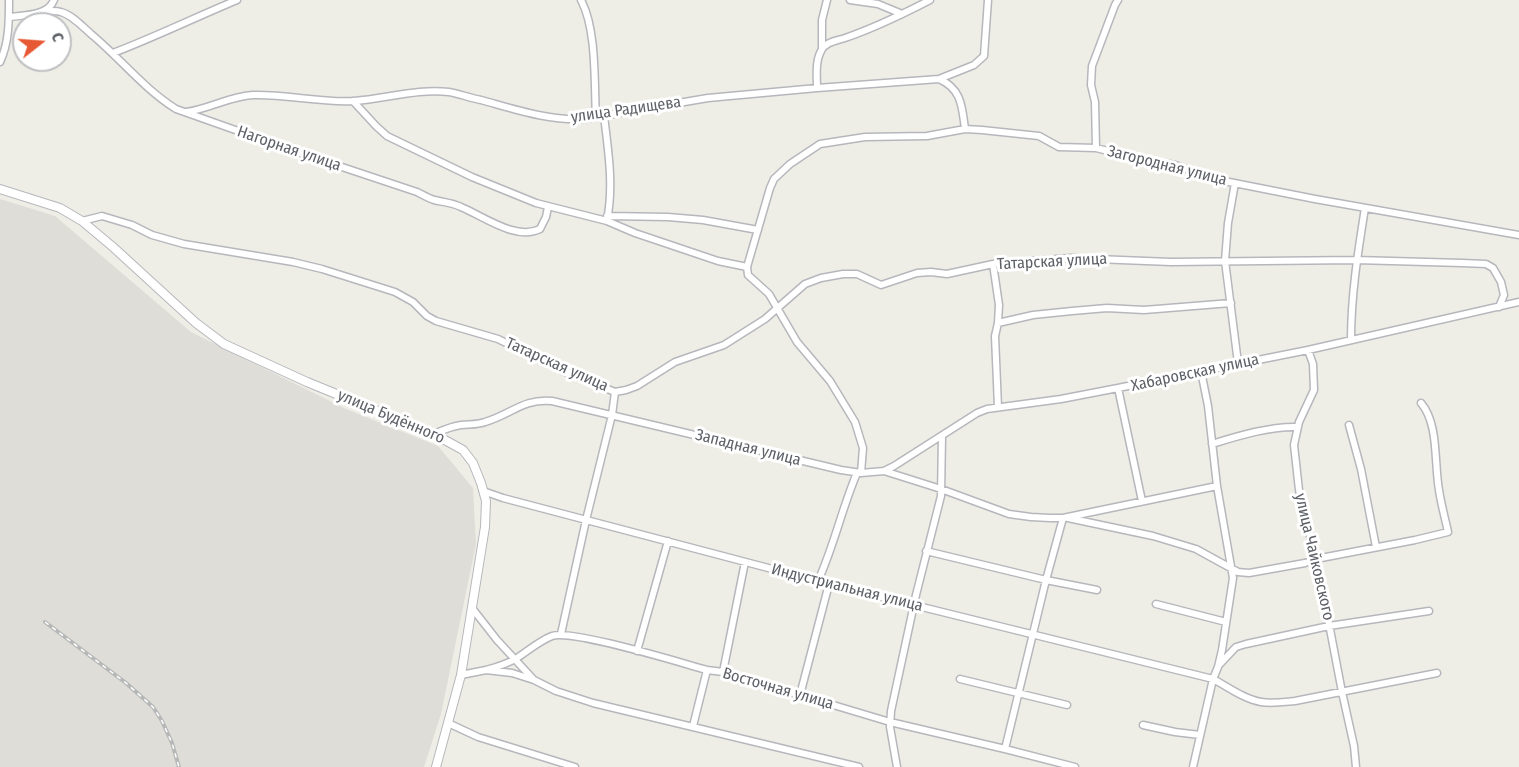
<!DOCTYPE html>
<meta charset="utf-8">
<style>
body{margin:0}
#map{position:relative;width:1519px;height:767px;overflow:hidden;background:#efeee6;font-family:"Fira Sans Condensed",sans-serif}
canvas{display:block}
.north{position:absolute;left:12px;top:12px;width:60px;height:60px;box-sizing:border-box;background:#fff;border:2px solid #bebfc2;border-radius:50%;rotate:73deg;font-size:16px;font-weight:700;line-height:24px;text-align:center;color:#5d6066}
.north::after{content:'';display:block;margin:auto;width:21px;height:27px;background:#e75934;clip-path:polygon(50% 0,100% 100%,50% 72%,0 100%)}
</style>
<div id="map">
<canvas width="1519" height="767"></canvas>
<div class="north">С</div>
</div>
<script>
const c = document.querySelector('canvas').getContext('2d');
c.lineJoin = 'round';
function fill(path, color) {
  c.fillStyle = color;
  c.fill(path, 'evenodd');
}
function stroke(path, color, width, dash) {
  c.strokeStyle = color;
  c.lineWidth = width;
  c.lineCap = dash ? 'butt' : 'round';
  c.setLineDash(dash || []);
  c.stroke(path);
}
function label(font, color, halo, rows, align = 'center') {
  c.font = font + ' "Fira Sans Condensed",sans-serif';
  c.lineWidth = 6;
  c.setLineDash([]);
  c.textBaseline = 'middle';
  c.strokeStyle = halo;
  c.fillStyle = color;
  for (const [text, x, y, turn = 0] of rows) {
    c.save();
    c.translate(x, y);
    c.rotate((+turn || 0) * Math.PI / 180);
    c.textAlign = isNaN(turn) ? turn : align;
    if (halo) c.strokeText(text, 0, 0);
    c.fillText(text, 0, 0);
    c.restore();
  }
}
const industrial = new Path2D(`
 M0,199l55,17 136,116 155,77 92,37 35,42 3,56 -35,170 -17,53h-424z`);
const minor = new Path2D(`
 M581,0c16,30 13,83 15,117
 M850,0l28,4 24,10
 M42,12c6,-1 13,-2 19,0 11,3 21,14 30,22 29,24 53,55 85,75l130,46 111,37c6,3 11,6 17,8 9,2 19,3 27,7 22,9 55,34 79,22l6,-12 2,-10
 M9,17c15,-2 39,-1 45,-17
 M822,49v-29l5,-20
 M113,53c42,-16 83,-36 124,-53
 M0,62c9,-19 9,-41 9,-62
 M939,79l35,-14 10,-9 4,-56
 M817,88c0,-11 -2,-26 4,-37 4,-9 15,-10 24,-13 29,-10 58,-24 85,-38
 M353,101l23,25 11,10 85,41 64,26 71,18 28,12 83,28 29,6
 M186,112c23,-3 44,-16 67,-17 34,-1 67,8 101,6 31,-2 64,-13 95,-9 11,2 21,6 32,8 33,9 68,21 103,19l124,-21 109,-10 122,-9c23,10 23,28 26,50
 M604,116c4,33 10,70 3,104
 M1096,148l-1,-46 -4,-17 1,-19 23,-61 3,-5
 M1235,183l-7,40 -3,38 13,102
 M607,216l61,1 35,3 55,10
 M82,221l20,-5 30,9 20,10 32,9 109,18 29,7 73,23 18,10 14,14 9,5 62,18 65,32 52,21 11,-2 11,-4 38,-24 49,-17 41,-26 40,-35 16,-6 22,-4h14l24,11 36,-12 14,-1 16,2 46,-10 78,-6 100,4 185,-2 106,3 24,1 7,4 8,14 3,13 -5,12
 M993,264l6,41 -1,18 -3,13 3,71
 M998,323l35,-8 39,-4 35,-3 37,2 87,-7
 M1351,340c0,-45 7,-88 14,-132
 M1308,350l5,14 1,26 -15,32 -5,23 5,45 22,92 21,110 12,54 2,21
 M1118,388l24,113
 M1349,425l12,44 15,78
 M434,434c9,-4 18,-8 27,-9 8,-1 16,0 24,-3 25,-7 39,-24 67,-21l289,69 20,3 23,-2 57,18 68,25 22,3 19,1h13l154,-32
 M1212,444c26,-8 58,-18 86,-17
 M884,471l10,-5 83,-53 10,-4 74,-10 57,-11 190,-38 211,-48
 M861,473l2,-25 -8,-26 -25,-41 -33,-39 -28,-48 -21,-19 -1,-8 23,-79 4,-9 16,-15 30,-20 45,-7 62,-1 38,-7 17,1 57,6 20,11 37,1 49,12 30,5 49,16 91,18 204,36
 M483,491l20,7 326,86 384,95c15,8 31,20 48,23 11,2 23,0 34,-1l142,-28
 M1068,518l85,18 43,13 42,23 11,1 56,-10 16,-5 94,-18 33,-8c-3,-14 -7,-28 -9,-42 -5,-27 0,-66 -18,-87
 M926,551l120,29 51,10
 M818,581c16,-35 24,-73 39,-108
 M1156,604l70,18
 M472,608l25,32 37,40
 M561,634l25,-114 26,-105 3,-23
 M637,651l31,-110
 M1219,665l17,-18 10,-3 83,-18 100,-15
 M486,670c11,-3 21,-6 31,-12 11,-7 22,-17 35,-22 20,-7 129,27 155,34l16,2 167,50 115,27 70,18
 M723,672l22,-110
 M461,675l25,-5 26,3 22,7 22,11 37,12 266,64
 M960,679l107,26
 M800,695l29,-111
 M448,723l30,14 97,30
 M1143,725l32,7 25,3
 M693,726l14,-56
 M1005,749l41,-169 17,-62
 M897,767l-7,-40 1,-16 25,-116 25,-99 1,-60
 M1193,767l20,-88 5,-12 4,-17 11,-72 -16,-92 -9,-80 -7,-35`);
const tertiary = new Path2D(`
 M0,189l60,19 22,13 31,26 83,76 28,21 83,38 127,52 29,16 10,13 8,20 5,18 -1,26 -24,148 -25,92`);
const rail = new Path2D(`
 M45,622l81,61 27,24 9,14 10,22 7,24`);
const streetNames = [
 ["улица Радищева",626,110,-8],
 ["Нагорная улица",289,149,19],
 ["Загородная улица",1167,166,14],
 ["Татарская улица",1052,262,-3],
 ["Татарская улица",557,365,24],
 ["Хабаровская улица",1195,373,-12],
 ["улица Будённого",391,417,23],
 ["Западная улица",748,448,14],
 ["улица Чайковского",1314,557,77],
 ["Индустриальная улица",847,588,14],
 ["Восточная улица",778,689,16]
];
fill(industrial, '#deddd8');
stroke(minor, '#b6b7bc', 9);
stroke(tertiary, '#b6b7bc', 10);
stroke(minor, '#fff', 6);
stroke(tertiary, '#fff', 8);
stroke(rail, '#b6b7b7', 4);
stroke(rail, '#fff', 1.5, [4.5]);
label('16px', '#5d6066', '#fff', streetNames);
</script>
